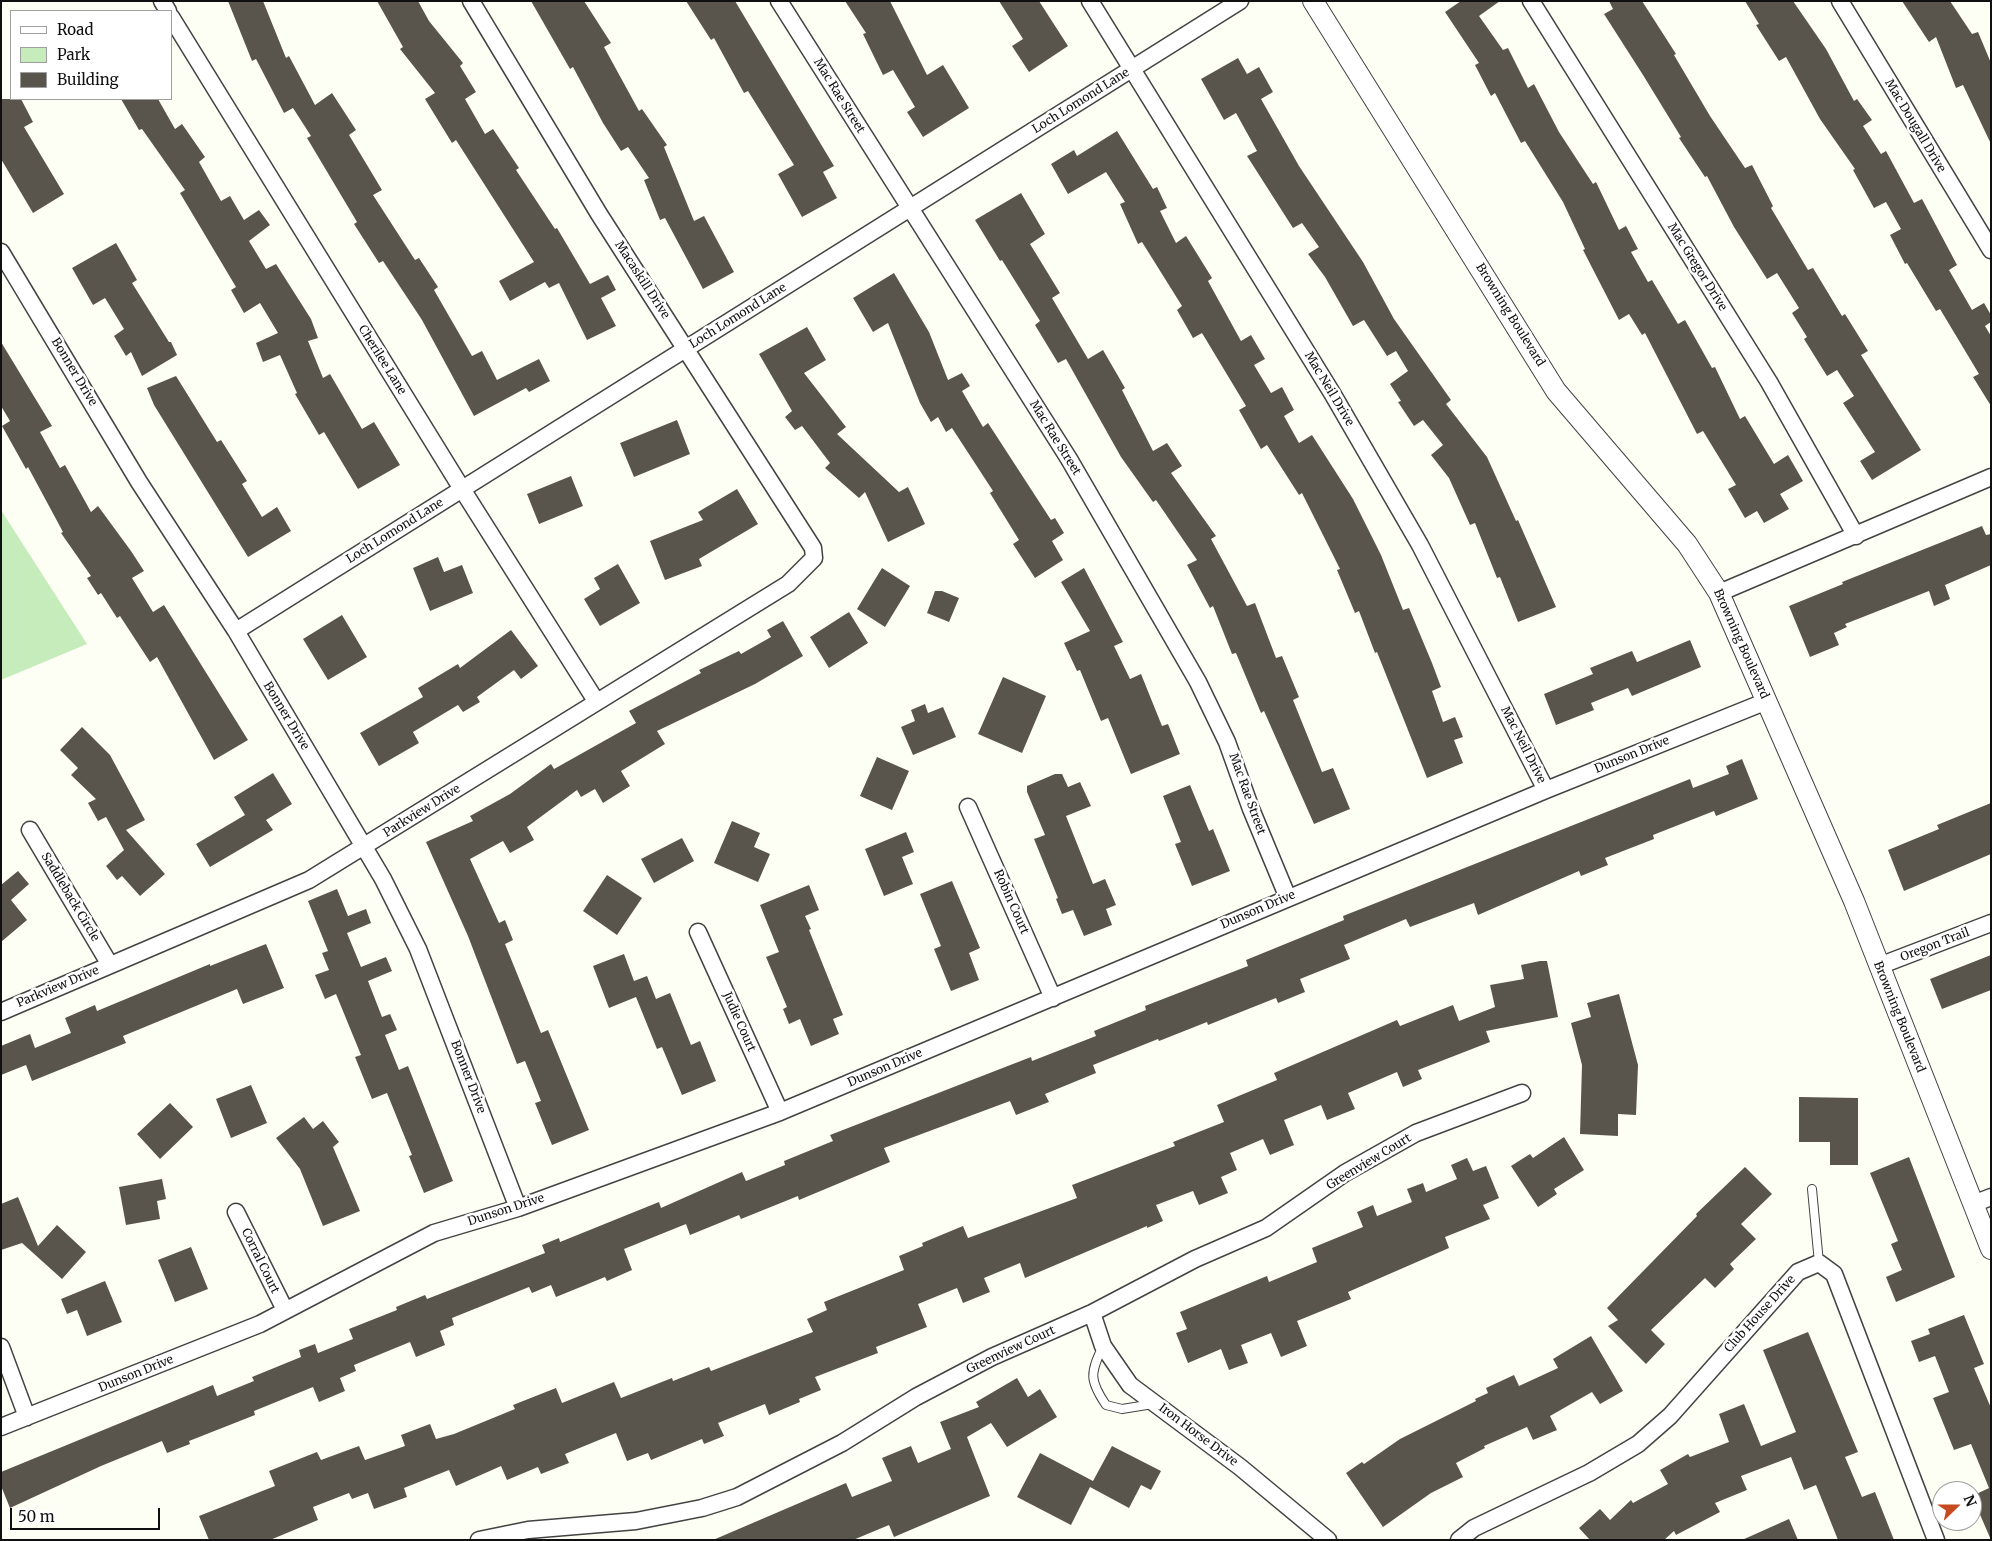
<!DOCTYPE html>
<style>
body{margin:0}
#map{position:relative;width:1992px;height:1541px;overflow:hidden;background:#fefff4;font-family:Merriweather,serif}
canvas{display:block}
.frame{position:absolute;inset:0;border:2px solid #101010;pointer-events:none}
.legend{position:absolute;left:10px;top:10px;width:162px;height:90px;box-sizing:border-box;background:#fff;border:1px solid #9f9f9f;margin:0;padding:6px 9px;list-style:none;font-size:15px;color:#101010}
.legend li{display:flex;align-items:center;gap:10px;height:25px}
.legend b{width:25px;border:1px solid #9f9f9f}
.north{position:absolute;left:1932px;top:1481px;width:50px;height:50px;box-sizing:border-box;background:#fff;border:1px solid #9f9f9f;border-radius:50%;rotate:68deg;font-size:14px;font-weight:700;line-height:20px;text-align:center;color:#101010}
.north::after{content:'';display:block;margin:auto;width:18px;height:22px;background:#c84a21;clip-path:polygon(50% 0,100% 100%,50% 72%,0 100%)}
.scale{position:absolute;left:10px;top:1508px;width:150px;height:22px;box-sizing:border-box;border:2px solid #101010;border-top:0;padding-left:6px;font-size:15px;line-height:18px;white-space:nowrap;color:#101010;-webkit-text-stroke:4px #fff;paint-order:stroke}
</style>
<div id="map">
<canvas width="1992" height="1541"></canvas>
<div class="frame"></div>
<ul class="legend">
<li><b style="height:6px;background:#fff"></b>Road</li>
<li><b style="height:14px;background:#c6ecbb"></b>Park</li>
<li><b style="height:14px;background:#5a554c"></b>Building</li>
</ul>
<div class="north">N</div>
<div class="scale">50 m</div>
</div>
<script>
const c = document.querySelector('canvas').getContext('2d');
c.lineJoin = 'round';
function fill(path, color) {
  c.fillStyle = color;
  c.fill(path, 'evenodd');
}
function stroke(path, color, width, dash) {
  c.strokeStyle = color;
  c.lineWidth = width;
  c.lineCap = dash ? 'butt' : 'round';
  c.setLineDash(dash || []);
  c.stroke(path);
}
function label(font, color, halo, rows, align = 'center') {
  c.font = font + ' Merriweather,serif';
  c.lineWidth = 5;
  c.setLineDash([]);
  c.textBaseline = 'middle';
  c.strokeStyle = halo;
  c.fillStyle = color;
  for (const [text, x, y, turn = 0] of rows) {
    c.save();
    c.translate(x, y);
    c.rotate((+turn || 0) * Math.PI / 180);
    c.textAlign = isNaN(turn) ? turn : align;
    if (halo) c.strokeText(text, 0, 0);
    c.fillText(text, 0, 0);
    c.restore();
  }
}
const green = new Path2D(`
 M1,510l86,134 -86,36z`);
const building = new Path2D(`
 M228,1h35l23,57 3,-2 26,49 17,-12 24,37 -7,5 33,55 -9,5 42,65 4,-2 19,29 -4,3 38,66 10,-5 15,29 42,-21 11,22 -21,11 -3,-4 -52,28 -52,-96 -39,-59 -4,2 -25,-39 3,-2 -50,-84 4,-2 -18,-28 -9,5 -28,-54 -4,2z
 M377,1h41l11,20 34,42 -3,3 16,26 -11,7 20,35 8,-5 26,39 -3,2 39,59 2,-1 33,56 18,-9 8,15 -15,8 15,28 -29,14 -28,-57 -10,5 -4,-6 -35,19 -11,-20 35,-19 -78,-122 -4,3 -27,-44 10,-6 -35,-44 3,-2z
 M531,1h53l27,42 -7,4 35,64 3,-2 25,36 -3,2 30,74 10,-5 30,56 -31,17 -38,-71 -5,2 -16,-40 5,-2 -21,-31 -7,4 -18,-28 -30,-56 -3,2z
 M686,1h49l99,165 -11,6 14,26 -35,19 -24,-43 16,-9 -46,-74 -4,2 -30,-55 -3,2z
 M845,1h45l37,74 16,-10 26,43 -46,29 -16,-25 8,-5 -22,-37 -10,5 -20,-41 3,-1z
 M999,1h40l29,45 -39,26 -17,-26 11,-7z
 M1461,1h39l-21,15 24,34 5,-2 20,40 6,-4 25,48 34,52 3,-2 23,48 7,-4 12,23 -7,3 17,30 4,-2 26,44 7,-4 27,48 3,-1 25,52 5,-3 29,48 14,-9 15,26 -23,13 9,15 -25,14 -7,-12 -12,7 -17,-29 8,-4 -33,-54 -6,3 -52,-101 -3,2 -13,-21 -10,6 -36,-70 2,-1 -22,-47 -38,-61 -4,2 -26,-50 -4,3 -16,-31 4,-2 -34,-51z
 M1609,1h33l34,53 -2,1 36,61 35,52 7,-3 21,41 -2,2 37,62 5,-2 29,48 3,-2 23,37 -7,4 60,95 -49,30 -12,-19 15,-9 -32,-49 11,-7 -17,-26 -10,6 -23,-37 3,-2 -15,-24 7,-5 -22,-35 -10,6 -33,-52 -27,-51 -2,1 -26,-39 2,-1 -38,-62 -39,-61 9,-5z
 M1745,1h48l33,48 28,52 3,-2 15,21 -9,6 18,28 5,-3 28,52 8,-4 35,66 -8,5 23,40 12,-7 7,12v7l-6,4 6,10v70l-18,-29 6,-3 -39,-65 -4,2 -29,-48 -2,1 -15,-29 11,-6 -15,-27 -12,6 -21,-38 2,-1 -35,-50 -34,-62 -7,4 -23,-36 3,-1z
 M1902,1h48l22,33 6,-2 13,31v81l-28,-59 -7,3 -20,-51 -7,5z
 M1238,58l9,16 12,-7 14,25 -12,7 38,67 64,96 31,57 57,81 -5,4 41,53 29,64 2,-1 38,87 -38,15 -18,-45 -3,1 -22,-55 -5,2 -21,-47 -18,-23 12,-10 -20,-25 -9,6 -16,-24 3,-1 -11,-17 18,-13 -12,-20 -9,5 -23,-36 -11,6 -28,-49 -17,-23 11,-7 -17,-24 -9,5 -46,-72 10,-5 -21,-38 -12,7 -23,-41z
 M1,99h20l12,23 -9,5 40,67 -31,19 -32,-54z
 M121,99h37l17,30 7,-5 23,33 -6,5 22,39 9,-5 14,24 15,-10 11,15 -21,16 17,28 10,-5 35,55 7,19 -10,3 15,37 7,-4 32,55 12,-7 26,43 -42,24 -34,-57 -5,3 -24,-41 2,-1 -17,-38 -17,7 -7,-19 22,-10 -18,-30 -16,10 -13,-23 5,-3 -56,-94 5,-3 -43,-61 -3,1z
 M1117,131l36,58 4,-2 10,21 -7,3 16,32 10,-7 26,42 -4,3 33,60 10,-6 14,24 -11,6 17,28 11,-6 12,23 -10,6 15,27 13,-8 41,64 28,56 22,55 6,-2 23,55 9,24 -9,4 11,31 12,-5 8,20 -9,3 9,23 -36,15 -50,-126 -2,1 -16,-42 -4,2 -18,-43 3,-1 -38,-76 -3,2 -32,-50 -6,4 -22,-39 7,-4 -44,-73 -9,5 -16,-28 5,-4 -40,-64 -4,2 -18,-40 5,-2 -19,-30 -38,22 -17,-30 23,-14 3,6z
 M1021,193l24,41 -15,10 30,49 -8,5 36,61 15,-9 22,38 -3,2 31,61 14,-8 15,23 -11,7 45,63 -5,3 36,67 8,-3 21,55 6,-2 17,41 -6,3 29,72 11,-4 17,41 -36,15 -50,-113 -3,2 -25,-60 -4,1 -19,-48 -3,2 -23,-43 10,-5 -41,-60 -3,2 -32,-45 -55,-98 -8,4 -23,-38 5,-4 -38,-61 -2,1 -25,-41z
 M116,243l21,37 -5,3 37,59h2l6,13 -35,21 -11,-24 -5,4 -12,-20 10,-7 -19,-31 -12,7 -21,-37z
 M894,273l35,59 19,48 14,-7 8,13 -8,5 21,36 5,-4 63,97 4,-2 9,15 -12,8 11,19 -28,18 -22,-34 6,-4 -29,-47 3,-2 -41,-63 -6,4 -8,-15 -7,5 -11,-19 -32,-80 -15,9 -20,-34z
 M807,327l19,33 -22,13 42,54 -9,7 62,58 9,-5 17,37 -37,18 -23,-50 -6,6 -34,-30 5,-5 -28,-37 -7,4 -10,-13 7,-6 -33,-57z
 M1,342l51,84 -12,6 20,36 5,-3 26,47 7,-6 33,45 13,20 -12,7 21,34 11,-7 84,135 -34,20 -57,-103 -7,5 -30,-46 -3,2 -16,-25 -3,2 -11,-17 4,-2 -30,-43 2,-1 -35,-65 -2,2 -24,-43 8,-5 -9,-15z
 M176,376l41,66 4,-2 26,41 -5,3 20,33 15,-10 14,24 -43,26 -94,-152 -7,-17z
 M677,420l13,34 -56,23 -14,-34z
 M571,476l12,30 -44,18 -12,-30z
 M737,489l21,35 -59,35 3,7 -37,14 -15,-39 53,-21 -5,-8z
 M1982,526l4,9 5,-1v31l-46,20 5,14 -16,7 -5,-15 -84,33 2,3 -13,6 5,12 -29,12 -21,-51 54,-22 -1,-2z
 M438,557l6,15 18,-7 11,28 -43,18 -17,-43z
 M618,564l22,39 -40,23 -16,-27 16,-10 -6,-11z
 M882,568l28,18 -25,41 -28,-18z
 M1084,568l39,74 -9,4 16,33 11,-5 21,52 6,-2 12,30 -49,20 -23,-56 -7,3 -21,-51 -3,1 -13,-28 26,-12 -29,-49z
 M935,591h7l17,7 -10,24 -22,-9z
 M849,612l19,31 -39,25 -19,-31z
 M342,615l25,42 -39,23 -25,-41z
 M783,621l20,35 -48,28 -98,47 8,13 -44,27 9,15 -27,17 -8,-14 -14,8 -4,-7 -50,37 7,13 -24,13 -7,-12 -33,18 29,64 6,-3 8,20 -8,4 36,89 7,-3 41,100 -37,15 -17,-42 6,-2 -16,-40 -8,3 -49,-128 -42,-94 47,-21 -3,-5 40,-22 41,-30 3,5 82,-46 -7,-12 72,-38 -2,-3 40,-19 2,3 30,-17 -4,-7z
 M511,630l27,36 -17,13 -7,-9 -37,27 3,5 -17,10 -5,-7 -45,27 6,11 -40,23 -19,-33 63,-36 -5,-9 40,-24 2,4z
 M1690,640l11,27 -69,29 -4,-8 -37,15 3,7 -38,15 -12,-31 49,-20 -3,-6 42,-17 5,11z
 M1003,677l43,19 -24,57 -44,-19z
 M925,704l3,9 15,-6 13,30 -43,18 -12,-28 14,-6 -4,-11z
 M82,727l28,28 35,65 -19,10 39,44 -25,22 -18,-20 -5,4 -11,-14 18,-16 -18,-33 -8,4 -10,-18 8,-4 -25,-24 7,-7 -18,-18z
 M877,757l32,14 -17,39 -32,-14z
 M1742,759l16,40 -42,17 -2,-5 -61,24 1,4 -49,19 3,7 -27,11 -2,-5 -101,44 -4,-12 -64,24 -4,-8 -62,26 6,14 -50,20 5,13 -27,11 -2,-5 -68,27 -1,-3 -48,19 -1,-2 -65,26 3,8 -51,21 4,8 -33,13 -6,-14 -126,47 6,14 -91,38 -1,-4 -57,23 -2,-4 -49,20 -4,-11 -62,25 8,21 -25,11 -2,-4 -49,20 -5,-12 -19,8 -3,-6 -77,31 2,7 -14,6 5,14 -29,12 -6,-15 -56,23 2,6 -16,7 5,13 -26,11 -6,-15 -59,24 1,4 -66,26 1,3 -23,9 -5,-12 -61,25 -91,42 -9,-22v-14l212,-87 4,11 37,-15 -2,-4 49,-20 -2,-7 16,-6 3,9 35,-14 -4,-10 48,-19 -1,-3 29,-12 2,4 118,-46 -3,-8 17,-7 1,4 99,-40 2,6 81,-36 4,9 39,-16 -1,-4 49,-20 -3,-6 201,-78 1,4 64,-25 -2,-5 52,-21 -1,-4 103,-40 -2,-6 98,-40 -1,-4 347,-137 3,9 36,-14 -3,-8z
 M273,773l19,31 -26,16 7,10 -63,37 -14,-23 49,-29 -11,-18z
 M1055,774h7l6,13 12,-5 11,24 -25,10 27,68 12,-5 11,26 -10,4 6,16 -28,11 -11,-26 -11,4 -6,-15 2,-1 -24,-59 11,-4 -18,-43v-6z
 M1190,785l19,46 4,-2 17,42 -38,15 -17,-42 6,-2 -18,-46z
 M1991,803v51l-87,37 -16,-41 51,-21 -2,-4z
 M732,821l28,12 -6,14 16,7 -12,28 -44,-19z
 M906,832l8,20 -12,5 11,27 -29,12 -19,-47z
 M682,838l12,23 -40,22 -13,-24z
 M18,871l11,13 -18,16 16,20 -26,22v-57z
 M607,875l35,23 -25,37 -34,-24z
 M952,881l28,67 -11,5 10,27 -28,11 -17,-42 7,-3 -21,-52z
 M809,885l10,25 -14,6 6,13 -2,1 34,85 -10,4 6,15 -28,12 -11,-27 -11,5 -6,-15 4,-2 -21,-50 13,-5 -19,-47z
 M337,889l11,27 18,-7 5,14 -24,10 14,34 25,-10 6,14 -24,10 14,36 8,-3 7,16 -12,5 14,35 9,-4 45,115 -29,12 -15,-37 3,-1 -25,-62 -15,6 -17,-42 6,-2 -25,-61 -11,5 -10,-24 14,-5 -7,-17 6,-2 -20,-50z
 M266,944l18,44 -41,16 -6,-15 -114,47 3,7 -94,38 -6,-16 -25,10v-29l29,-12 5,14 36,-15 -6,-15 30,-13 2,6 113,-47v2z
 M624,954l10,27 13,-5 9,23 14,-6 21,52 9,-4 16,40 -34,14 -20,-48 -5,2 -21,-52 -27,11 -16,-42z
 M1991,955v35l-49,19 -12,-30z
 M1540,961h7l11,56 -72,14 4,11 -72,28 4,9 -19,8 -6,-15 -49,21 7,16 -28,11 -6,-15 -37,15 10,25 -24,10 -7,-16 -33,14 7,17 -16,7 7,16 -29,12 -6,-14 -37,14 7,16 -16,7v-2l-122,52 -5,-15 -36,15 6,14 -27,11 -6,-15 -39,16 9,23 -51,20 2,6 -63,24 6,13 -22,9 1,3 -31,13 -4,-11 -47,19 6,13 -20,8 -2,-5 -51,21 -3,-7 -21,8 -11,-28 -51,21 4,9 -28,11 -3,-7 -31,13 -6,-14 -45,20 -7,-16 -45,18 3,9 -33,12 -6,-16 -16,6 -3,-6 -36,14 5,13 -48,20h-61l-10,-24 76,-30 -6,-15 48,-19 4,8 38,-14 6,14 40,-14 -4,-11 29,-11 6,15 18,-5 61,-25 -2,-4 43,-17 6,15 52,-21 7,16 51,-20 1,3 36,-14 2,4 102,-39 -6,-13 20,-9 -3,-8 80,-32 -5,-14 24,-10 -1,-3 41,-17 5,12 109,-40 -5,-13 103,-39 -2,-4 51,-20 -7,-17 60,-25 -3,-7 123,-53 3,6 53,-21 6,16 36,-14 -5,-22 34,-6 -3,-14z
 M1619,994l19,71 -2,50 -18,-1v22l-38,-2 2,-69 -11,-42 20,-6 -4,-14z
 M251,1085l16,38 -36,15 -15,-39z
 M1799,1097l59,1v67h-28v-23h-31z
 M170,1103l23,24 -33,32 -23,-25z
 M304,1117l9,12 10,-8 16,21 -6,5 27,64 -37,15 -23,-57 -24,-31z
 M1564,1137l20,33 -30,19 3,5 -19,13 -27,-41 19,-12 3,4z
 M1909,1157l46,120 -59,25 -10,-25 16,-7 -11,-26 7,-3 -28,-68z
 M1467,1158l6,13 13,-5 13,32 -16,7 7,14 -45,18 4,11 -101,44 3,7 -54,22 10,25 -26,11 -10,-24 -30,12 7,18 -19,7 -8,-21 -33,14 -12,-30 11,-4 -7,-17 87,-36 2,6 48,-20 -5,-14 51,-21 -6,-15 16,-7 4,11 35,-14 -5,-13 16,-6 3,9 31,-13 -6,-14z
 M1745,1167l27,27 -31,30 15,15 -26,25 4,5 -19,19 -10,-10 -54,52 14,14 -19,20 -38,-38 10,-6 -11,-12 90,-92 -1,-2z
 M162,1179l4,20 -9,2 3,18 -34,6 -7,-38z
 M18,1197l20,49 19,-21 29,27 -24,27 -40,-36 -21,7v-46z
 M191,1247l17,42 -33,13 -17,-42z
 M105,1281l17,41 -35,14 -10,-26 -10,4 -6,-15z
 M1964,1315l20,49 -10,4 17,40v132l-19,-44 17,-8 -18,-44 -17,6 -21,-52 16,-6 -14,-36 -16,6 -8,-21 19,-7 -2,-5z
 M1808,1332l50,120 -13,5 17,40 13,-5 19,48h-56l-22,-55 -12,5 -13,-33 -50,19 6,14 -32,13 5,9 -44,23 -2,-4 -10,9h-74l-11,-12 21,-19 10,11 21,-20 2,3 35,-19 -8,-14 28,-16 2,3 39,-15 -10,-28 25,-10 17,42 35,-14 -33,-82z
 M1591,1336l32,55 -23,13 -8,-12 -42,24 7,14 -24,10 -6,-13 -43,19 1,2 -29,15 7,14 -32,16 -48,34 -37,-54 16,-11 2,2 36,-25 76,-38 -1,-2 13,-6 -2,-5 28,-13 5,11 39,-18 -5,-9z
 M1017,1378l11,19 12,-8 17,28 -50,30 -16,-24 -24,14 23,59 -96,41 -5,-12 -36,15h-140l133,-57 6,14 40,-16 -10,-23 29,-12 7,17 33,-14 -11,-27 39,-15 -3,-5z
 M1112,1446l49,25 -10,19 -10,-5 -12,23 -39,-21 -19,38 -54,-28 23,-44 53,28z
 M1789,1519l9,21h-56z`);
const service = new Path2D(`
 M1812,1189l7,74
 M1103,1346c-13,27 -14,34 3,59l16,4 31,-5`);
const minor = new Path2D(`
 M162,1l6,10
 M779,1l290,458 129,223 29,60 24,67 37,89
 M1090,1l242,392 88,152 126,245
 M1531,1l238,381 87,154
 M1840,1l151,249
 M171,17l291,472 134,212
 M1,252l138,230 97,149 147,248 35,70 100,259
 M1719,593l272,-116
 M236,631l1004,-630
 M968,807l85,191
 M30,830l80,135
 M698,932l82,180
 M1879,966l112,-43
 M1,1012l308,-132 479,-296 26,-26 -1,-10 -214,-334 -128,-213
 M1973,1204l18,-7
 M236,1212l49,98
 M1092,1313l11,33 27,39 110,82 88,73
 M1,1347l26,70
 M1,1427l259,-103 174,-91 84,-25 262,-96 766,-322 221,-89
 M479,1540l49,-10 108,-9 66,-13 35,-11 105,-54 74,-46 76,-40 100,-44 103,-54 71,-31 79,-55 71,-40 106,-40
 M1459,1540l15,-12 115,-55 49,-29 32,-28 128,-144 21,-9 15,11 102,266`);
const tertiary = new Path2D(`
 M1313,1l243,390 131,153 32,49 135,308 137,348`);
const streetNames = [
 ["Mac Rae Street",839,96,58],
 ["Loch Lomond Lane",1081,101,-32],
 ["Mac Dougall Drive",1915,126,59],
 ["Mac Gregor Drive",1697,267,58],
 ["Macaskill Drive",642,280,57],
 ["Browning Boulevard",1510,315,58],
 ["Loch Lomond Lane",738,316,-32],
 ["Cherilee Lane",382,360,58],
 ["Bonner Drive",74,372,59],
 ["Mac Neil Drive",1329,389,59],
 ["Mac Rae Street",1055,438,58],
 ["Loch Lomond Lane",395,531,-32],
 ["Browning Boulevard",1741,644,66],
 ["Bonner Drive",286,716,59],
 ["Mac Neil Drive",1523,745,63],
 ["Dunson Drive",1632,755,-22],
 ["Mac Rae Street",1247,794,70],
 ["Parkview Drive",422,811,-32],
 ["Saddleback Circle",70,897,59],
 ["Robin Court",1011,902,66],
 ["Dunson Drive",1258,910,-23],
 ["Oregon Trail",1935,945,-21],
 ["Parkview Drive",58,987,-23],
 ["Browning Boulevard",1899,1017,68],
 ["Judie Court",739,1022,66],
 ["Dunson Drive",885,1068,-23],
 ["Bonner Drive",468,1077,69],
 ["Greenview Court",1369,1162,-31],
 ["Dunson Drive",506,1210,-18],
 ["Corral Court",260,1261,64],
 ["Club House Drive",1760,1314,-48],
 ["Greenview Court",1011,1350,-25],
 ["Dunson Drive",136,1374,-22],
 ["Iron Horse Drive",1198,1435,37]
];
fill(green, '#c6ecbb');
fill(building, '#5a554c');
stroke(service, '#434343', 10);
stroke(minor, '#434343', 19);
stroke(tertiary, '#434343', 22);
stroke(service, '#fff', 8);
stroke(minor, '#fff', 16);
stroke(tertiary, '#fff', 20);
label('12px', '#101010', '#fff', streetNames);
</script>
